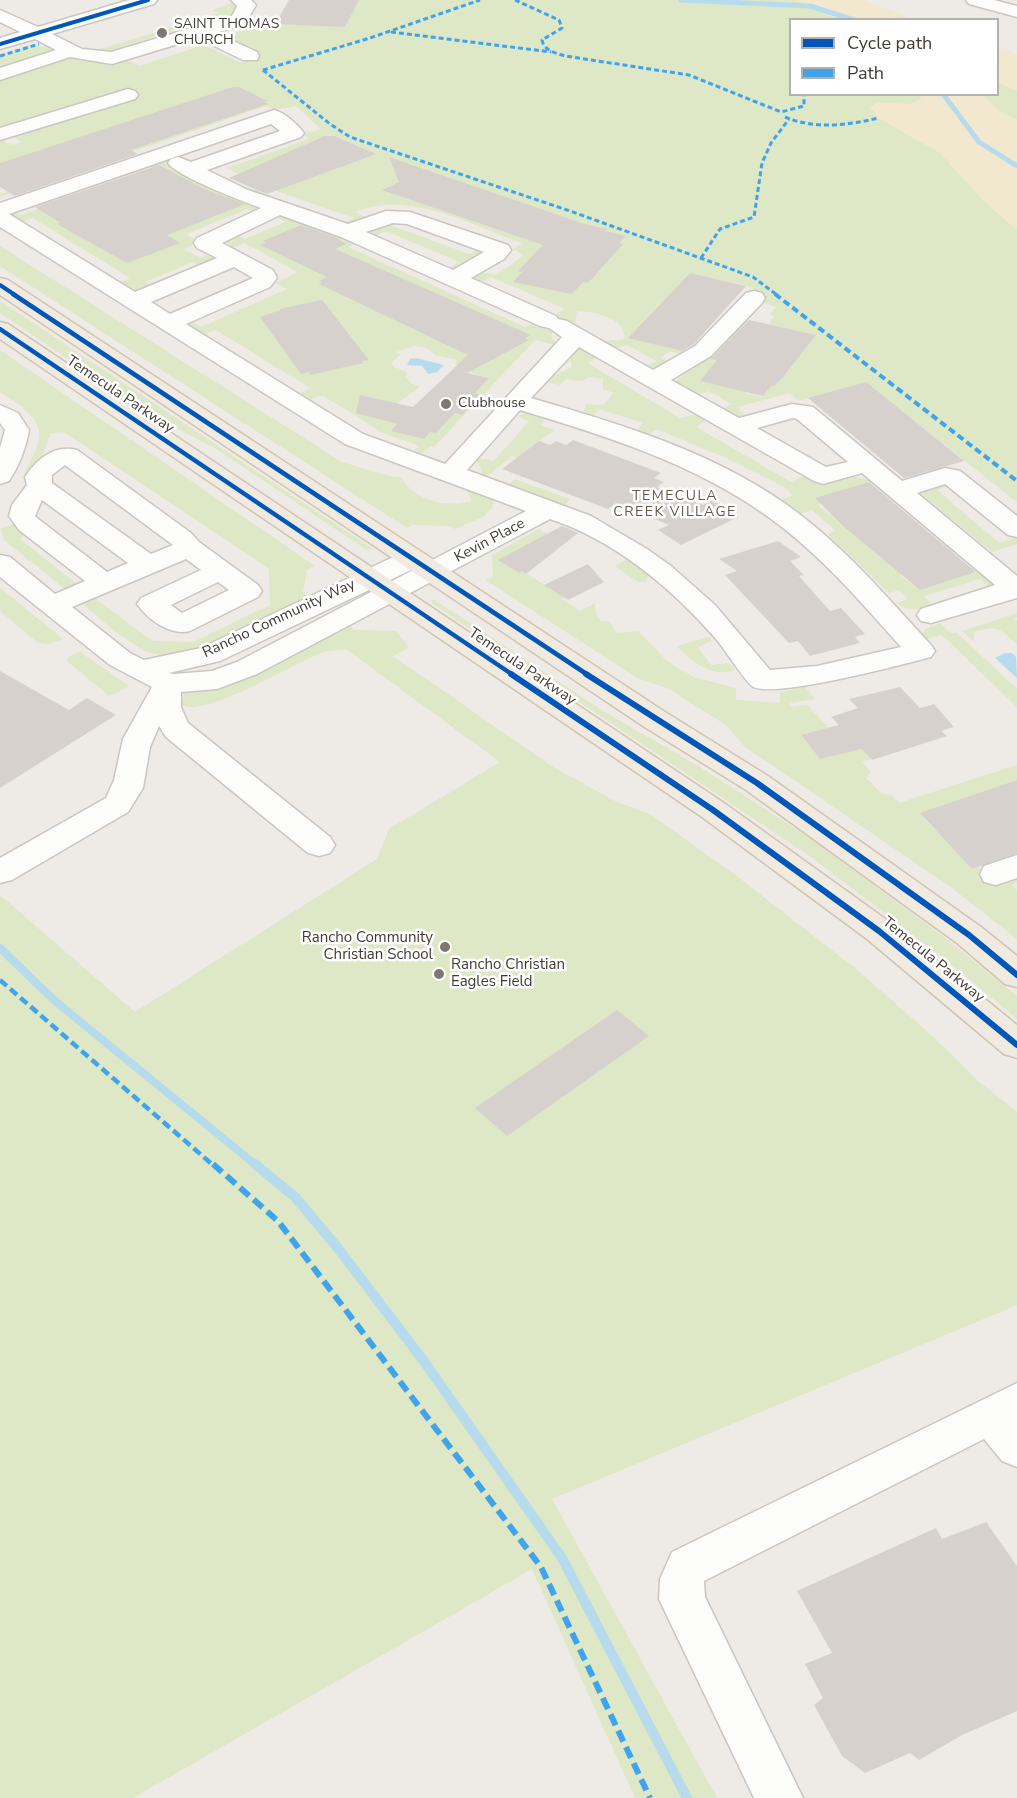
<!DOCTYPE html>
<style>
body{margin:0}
#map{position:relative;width:1017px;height:1798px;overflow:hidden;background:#eeeae6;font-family:"Nunito Sans",sans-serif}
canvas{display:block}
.legend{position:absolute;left:789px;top:18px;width:210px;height:78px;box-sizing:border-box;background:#fff;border:2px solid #b3b1ad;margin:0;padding:8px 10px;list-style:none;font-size:18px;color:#423b33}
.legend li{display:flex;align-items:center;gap:12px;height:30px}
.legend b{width:30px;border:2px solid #b3b1ad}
</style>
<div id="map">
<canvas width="1017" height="1798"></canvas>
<ul class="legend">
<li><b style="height:8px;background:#0057b8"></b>Cycle path</li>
<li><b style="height:8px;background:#3fa4eb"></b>Path</li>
</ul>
</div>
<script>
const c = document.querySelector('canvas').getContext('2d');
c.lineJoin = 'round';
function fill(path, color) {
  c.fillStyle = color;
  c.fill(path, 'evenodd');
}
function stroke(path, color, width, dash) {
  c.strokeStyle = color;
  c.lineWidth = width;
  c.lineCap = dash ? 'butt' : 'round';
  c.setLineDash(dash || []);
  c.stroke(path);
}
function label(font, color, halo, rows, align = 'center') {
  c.font = font + ' "Nunito Sans",sans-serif';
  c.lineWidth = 5;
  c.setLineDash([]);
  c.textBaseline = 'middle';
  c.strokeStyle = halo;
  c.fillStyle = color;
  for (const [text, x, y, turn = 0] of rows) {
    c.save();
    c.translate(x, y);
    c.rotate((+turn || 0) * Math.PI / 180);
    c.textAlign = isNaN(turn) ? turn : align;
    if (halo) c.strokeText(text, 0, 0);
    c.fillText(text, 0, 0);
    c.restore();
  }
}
const green = new Path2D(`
 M359,0h437l40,19 -46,1v74l130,1 2,4 -11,5 -35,-1 3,15 61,35 43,47 34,30v272l-151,-119 -68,18 -8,-8 -53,14 7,7 -4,3 -19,-7 11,-6 -24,-13 -12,5 -22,-14 42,-30 26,-31h12l-29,36 -24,24 47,10 -2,2 16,4 9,-12 3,1 41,-51 -47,-11 6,-7 -4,-3 6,-7 -12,-4 1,-5 -16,-12 -59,-13 -61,64 57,15 -4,3 -12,-4 -9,7 10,4c-7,4 -16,9 -24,4l10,-5 -30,-16 -13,4 -13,-8 20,-1 4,-2c-2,-22 -30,-26 -48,-27l-2,11h-10l-13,-6 13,-7 -74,-32 -10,5 -7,-2 6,-8 16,3 28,-20 -11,-6 9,-6c-47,-16 -113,-54 -167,-31l12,6 -19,6 -3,-1 9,-5 -83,-29 -11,6 -9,-4 12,-5 -36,-18 82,-29 -6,-5 18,-5 -25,-23 -22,4 -8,-4 -266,91v-3l22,-7 24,-36 -4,-2 -42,15v-24l13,5 9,-3 -22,-13v-74l31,-10 12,2 6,-2 32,16 40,1 6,-2 12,6 64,-21 38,18 21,-7 -40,-19 57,-20 -4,7 70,2z
 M232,3l4,2 -6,15 -11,-3 -105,32 6,3 -2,2h-29l-8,-5 5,-2 8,4 124,-38 -6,-3z
 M998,83l19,7v30l-17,-8 -17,-17 15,-1z
 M159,161l102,47 -4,5 -9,-4 -62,25 9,5 -3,2 5,2 -14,6 17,9 14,-5 4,6 -16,8 -9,-5 -48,20 9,5c-16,6 -21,5 -36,-4l12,-5 -97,-60 -12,4 -14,-7 6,-4 8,4 134,-47 -6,-3z
 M282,215l75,27 -9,5 177,80 11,-5 17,8 -2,7 5,6 -1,2 -20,-5 -101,107 -3,-1 -12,10 -7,-3 8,-7 -37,-13 -61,-38 -14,5 -7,-7 9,-5 -94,-58 -13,5 -15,-9 3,-5 10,6 86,-38 -11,-6 21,-11 -52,-29 -13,5 -7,-8 11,-6 9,5 38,-16 1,-2 -7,-4zM415,346l9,1 13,9 18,3 2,2 -2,3 8,6 26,8 -14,15 6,2 -19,20 -7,-2 -19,20 -6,-1 -7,7 -31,-8 6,-7 -21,-6 43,-31 -8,-3 -6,-7 1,-5 -13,-5 -3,-4 10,-9 -5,-2z
 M398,220l-8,5 79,29 11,-6 6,4c-12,7 -24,20 -38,16l11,-6 -73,-31 -12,5 -4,-5 1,-3z
 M0,246l342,216 47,14 12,1c14,24 44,31 71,24l-7,-13 5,-1 23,11v9l-10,10 -28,12 -5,-3 -37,-1 -6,3 -407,-262z
 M0,301l373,248 -6,1 -154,-103 -62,-32 -151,-102z
 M574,348c9,0 17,2 23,10l-8,4v2l91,54c10,-1 18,-8 25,3l-9,6 95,55 13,-6 18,10 33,-9 19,4 -58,17 5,5 -3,2 10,9 4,-1 4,4 -2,1 8,7 4,-1 1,5 12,10 3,-1 18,20 4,-1 10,12 4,-1 5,5 -3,2 20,15 60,-19 15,14 -6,2 -9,-8 -56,17 9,9c-14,4 -24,7 -37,-2l12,-4 -9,-9 -10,3 -61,-58 7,-5 -23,-20 -14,4 -19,-13 14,-6 -7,-7 -55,-28 -74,-31c-7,5 -12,7 -20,2l5,-7 -1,-2 -42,-13 -5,6 -8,-1 -2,-4 2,-6 17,1 11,-12 -11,-4v-10l-14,-2 -7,4 -16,-2 -6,6 -12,-3 5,-6 19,-9 -2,-11 4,-3z
 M0,350l315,216 -8,4 -4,22 4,4c-36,19 -122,74 -161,55 -25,-12 -46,-33 -67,-50l13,-5 60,45 41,1 77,-37 -1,-36 -205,-137 -13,1 -18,44h-9c3,-13 14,-27 15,-40 3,-21 -25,-35 -39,-45z
 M531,412l15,5 -5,8 13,5 -37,28 -5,-2 -25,20 1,2 -6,-2v-6l-6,-10 2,-2 16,3 35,-40 -12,-5z
 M515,479l55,20 -5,6 -57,-20z
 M945,483l6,2 -14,5 62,53 18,-6v7l-25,8 -68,-56 -1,-6z
 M14,524l6,4h7l-7,11 58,46 -12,5 -62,-50 -3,-11z
 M539,529l8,5 -28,39 3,-2 42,26 -3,2 19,12 15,-8 1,11 5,8 8,-1 8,12 21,-2 27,28 15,10 14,8 42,11v12l44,3v-11l25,-5 10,12 -25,4v4l17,-2 22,23 -28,8 19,23 42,-10 9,10 -9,3 9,10 -5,6 16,16 10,1 7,8 118,-38v15l-97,33 15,17 3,-1 34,40 6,-2 15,16 24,-9v8l-5,3 5,6v48l-69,-54 -203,-138 -19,-22 -57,-36 -32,-11 -151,-98 7,-3 -1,-22z
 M628,559l20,16 -1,7h-9l-23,-16z
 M0,588l63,51 -15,5 -10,-1 -38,-32z
 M433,599l175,115 87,50 115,74 130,96 77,62v23l-61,-51 -145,-111 -369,-247 -10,-7z
 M1017,613v4l-3,2 3,2v23c-17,-15 -20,-20 -43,-12v9l-12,-10z
 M940,623l10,10h7l60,56v18l-75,-72 -15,4 -4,-5 2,-5z
 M350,626l5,4 41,1 13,16 -16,9 160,111 66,36 31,11 88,63 118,92 73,64 48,47 40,32v193l-465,194 165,299h-82l-103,-229 -399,229h-133v-903l135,117 242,-153 12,-30 111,-67 -154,-113c-6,1 -13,1 -19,2 -30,9 -119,67 -145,54l2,-11 43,-10 22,-8z
 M708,637l4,2 -1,2 -13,6 13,18 16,-2 8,6c-18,11 -47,-8 -58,-23z
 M80,652l49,34 -20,10 -42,-35 1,-4z`);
const sand = new Path2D(`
 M796,0h68l49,19h-77z
 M998,47l19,7v36l-19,-7z
 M920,95h63l17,17 17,8v110l-34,-30 -43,-47 -61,-35 -9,-10 6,-5 35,1 10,-5z`);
const water = new Path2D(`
 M416,358l28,7 -7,7 -9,2 -6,-8 -15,-1 3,-6z
 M1005,653h7l4,4 1,21 -22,-20z`);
const streamFar2 = new Path2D(`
 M681,0l129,6 44,14
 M943,94l36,48 38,24`);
const streamFar1 = new Path2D(`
 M0,948l55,53 202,165`);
const stream = new Path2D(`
 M255,1164l40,33 42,50 86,113 139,198 125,240`);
const building = new Path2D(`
 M289,0h70l-14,27 -70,-3z
 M233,87h6l28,14 -3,1 4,2 -137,46 7,4 -123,42 -15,-9v-24z
 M325,136h9l42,18 -109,40 -38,-16z
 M389,157l195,67 24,5 -3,2 21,5 -7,7 4,1 -35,39 -5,-1 -11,12 -59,-12 9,-10 -4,-1 25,-26 -161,-55 17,-8z
 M159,165l45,24 41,15 -78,31 13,8 -53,20 -70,-39 4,-1 -26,-16z
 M301,225l34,12 11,7 -11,5 171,75 24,11 -5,3 4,2 -62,33 22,5 -14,15 6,2 -19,20 -7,-2 -19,20 -6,-1 -6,7 -33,-8 6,-7 -41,-11 4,-18 53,12 55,-52 -149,-71 3,-2 -3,-1 8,-4 -67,-32 6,-2 -3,-2z
 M690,273l56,13 -52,58 -12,7 -54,-13z
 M322,300l47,60 -7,1 1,2 -53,12 -1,-3 -8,2 -41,-57 21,-7 -1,-1z
 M749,320l67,15 -33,42 -9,9h-3l-8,10 -63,-15 17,-21 -6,-1z
 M866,382l98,79 -60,17 -96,-80z
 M573,440l88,33 -7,5 10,4 -7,5 46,18 10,-5 25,17 -57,28 -23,-15 11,-5 -53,-22 -8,6 -106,-40 37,-28 11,4 6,-4 10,4z
 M869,482l107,90 -56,18 -78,-65 -27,-27z
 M562,526l16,7 -52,41 -4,-3 -3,2 -21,-13z
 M778,541l23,16 -11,4 14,14 -5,1 31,35 11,-3 24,26 -10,3 5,6 -50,13 -12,-15 -9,2 -64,-68 12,-4 -18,-12z
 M588,564l16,18 -36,18 -24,-15z
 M0,671l69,39 18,-12 29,17 -116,73z
 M900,687l20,21 14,-4 20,23 -13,4 6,5 -75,24 -10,-11 -42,10 -19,-24 38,-10 -8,-8 27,-9 -9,-9z
 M1017,780v73l-45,16 -52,-56z
 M617,1010l32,26 -142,100 -32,-28z
 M986,1522l31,44v145l-55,24 -43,25 -9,-7 -45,20 -23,-17 -28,-51 9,-7 -18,-34 27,-11 -35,-62 139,-63 6,11z`);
const minor = new Path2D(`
 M129,0h28l-3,4 -102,30 30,15 29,3 121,-36 5,-10 -6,-6h20l5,5 -11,19 -29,9 41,19 2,4 -2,4h-14l-45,-22 -86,26 -42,-7 -70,23v-12l56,-18 -21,-11 -35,10v-11l20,-6 -20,-10v-12l38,17z
 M966,0h28l23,6v11l-48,-13z
 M128,89l7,2 3,4 -3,4 -135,41v-12z
 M274,110c11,3 23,14 30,23l-3,4 -94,33 41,20 100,34 38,-13 24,1 98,33 3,5 -7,9 -33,19 85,38 2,3 9,2 86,49 42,-24 51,-53 8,-2 8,2 3,5 -3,5 -51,53 -40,24 68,38 53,-14 21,3 89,74 43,-13 15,3 57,45v21l-9,-2 -63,-51 -28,9 100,83v22l-86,25 -10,-2 -4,-6 4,-6 74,-24 -133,-112 -39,11 -9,-3 -235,-134 -48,51c89,26 180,53 256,107 55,39 99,91 144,140l4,6 -4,6c-27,7 -161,43 -179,29 -7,-5 -28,-38 -36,-47 -44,-51 -102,-99 -166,-120l-293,155 -40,15 -36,3v15l7,16 142,114 5,8 -5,8 -11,3 -11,-3 -142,-116 -7,-11 -9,21 -7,41 -15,24 -116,68 -12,3v-25l106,-60 8,-18 9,-41 29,-52 -42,-22 -110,-88v-22l10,2 45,37 30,-13 -66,-51 -10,-14 3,-11 15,-20 -2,-8c12,-18 29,-33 52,-27l114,83 8,9 59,43 4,6 -4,6 -68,34c-19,5 -42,-11 -53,-27l4,-6 60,-28 -15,-11 -114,48 58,46 14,7 57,-12 190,-90 10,-2 10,2 4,6 -4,6 -191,91 -51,12 5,1 38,-3 25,-9 289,-151 -181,-67 -345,-217v-24zM271,124l9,7 -89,31 -13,-5 -7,2 -3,4c10,14 74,38 93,45l-64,30 -3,5 3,5 20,10 -82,34 -126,-78zM280,215l61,22 199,89 9,2 13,9 -117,127 -82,-30 -177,-110 84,-37 7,-9 -4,-8 -51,-27zM393,223l14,1 77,28 -31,18 -87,-38zM234,267l19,11 -83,36 -19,-12zM520,410c86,26 173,53 247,106 51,36 93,85 134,131l-84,19 -47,4 -55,-65 -44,-39 -24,-17 -56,-33 -124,-46zM793,418l4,1 51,43 -22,5 -69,-39zM65,465l108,80 -22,9 -99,-71v-8zM42,500l86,63 -21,9 -70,-54 -2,-2zM218,582l11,8 -47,23 -11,-8z
 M0,405l18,8 11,17c-3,18 -10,36 -20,51l-9,3v-36l5,-18 -5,-7z
 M1017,855v23l-21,7 -12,-3 -4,-8 4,-8z
 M1017,1383v84l-15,-6 -18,-22 -280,142 1,16 98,201h-49l-95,-199 1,-20 12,-27z`);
const major = new Path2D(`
 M0,278l8,2 657,432 103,64 213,151 36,29v31l-12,-3 -48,-41 -211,-153 -103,-64 -643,-431z
 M0,322l8,2 716,479 167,120 126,102v33l-13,-4 -137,-115 -165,-122 -702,-478z`);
const quietFar3 = new Path2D(`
 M515,0l44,20 3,8 -20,12c2,11 14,13 23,16l124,19 92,37 23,-6v-12
 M391,32l160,20
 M0,56l39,-12
 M263,70l67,54 20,13 220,74 183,66 24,18
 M263,70l107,-32 110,-38
 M785,117c31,13 62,8 94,1
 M701,258l19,-29 34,-12 8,-54 9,-20 18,-24`);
const quietFar2 = new Path2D(`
 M775,294l242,187`);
const quietFar1 = new Path2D(`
 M0,980l214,186`);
const quiet = new Path2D(`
 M213,1164l65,57 263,346 109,231`);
const cyclewayFar2 = new Path2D(`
 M0,44l148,-44
 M0,285l15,10`);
const cyclewayFar1 = new Path2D(`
 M13,294l575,381
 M0,329l513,346`);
const cycleway = new Path2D(`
 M511,674l202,136 166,121 138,114
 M586,674l171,109 212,152 48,40`);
const markers = [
 [162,33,6,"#7e7872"],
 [446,404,6,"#7e7872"],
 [445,947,6,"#7e7872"],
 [439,974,6,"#7e7872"]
];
const farPoinames = [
 ["SAINT THOMAS",174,25],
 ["CHURCH",174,41],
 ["Clubhouse",458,404]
];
const farNeighbourhoodnames = [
 ["TEMECULA",675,497],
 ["CREEK VILLAGE",675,513]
];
const streetNames = [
 ["Temecula Parkway",120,395,34],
 ["Kevin Place",490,541,-28],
 ["Rancho Community Way",279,619,-25],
 ["Temecula Parkway",522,667,34],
 ["Temecula Parkway",933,960,39]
];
const poiNames = [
 ["Rancho Community",433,938],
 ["Christian School",433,955],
 ["Rancho Christian",451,965,"left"],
 ["Eagles Field",451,982,"left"]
];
fill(green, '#dee7c6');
fill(sand, '#f2e7cf');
fill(water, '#b6dbec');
stroke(streamFar2, '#b6dbec', 5);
stroke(streamFar1, '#b6dbec', 8);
stroke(stream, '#b6dbec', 10);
fill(building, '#d6d1cd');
stroke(minor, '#cac6c2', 3);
stroke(major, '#d0c4b3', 3);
fill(minor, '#fcfcfb');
fill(major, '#f0eae1');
stroke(quietFar3, '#3fa4eb', 3, [5, 3]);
stroke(quietFar2, '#3fa4eb', 4, [7, 4]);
stroke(quietFar1, '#3fa4eb', 4.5, [9, 4.5]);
stroke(quiet, '#3fa4eb', 6, [12, 6]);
stroke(cyclewayFar2, '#0057b8', 4);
stroke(cyclewayFar1, '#0057b8', 4.5);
stroke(cycleway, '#0057b8', 6);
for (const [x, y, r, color] of markers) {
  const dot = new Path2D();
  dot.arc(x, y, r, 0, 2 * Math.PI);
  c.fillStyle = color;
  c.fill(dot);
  stroke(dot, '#fff', 2);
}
label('14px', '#423b33', '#fff', farPoinames, 'left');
c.letterSpacing = '1.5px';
label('14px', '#65584a', '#fff', farNeighbourhoodnames);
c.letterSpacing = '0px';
label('15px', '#423b33', '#fff', streetNames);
label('15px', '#423b33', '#fff', poiNames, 'right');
</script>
